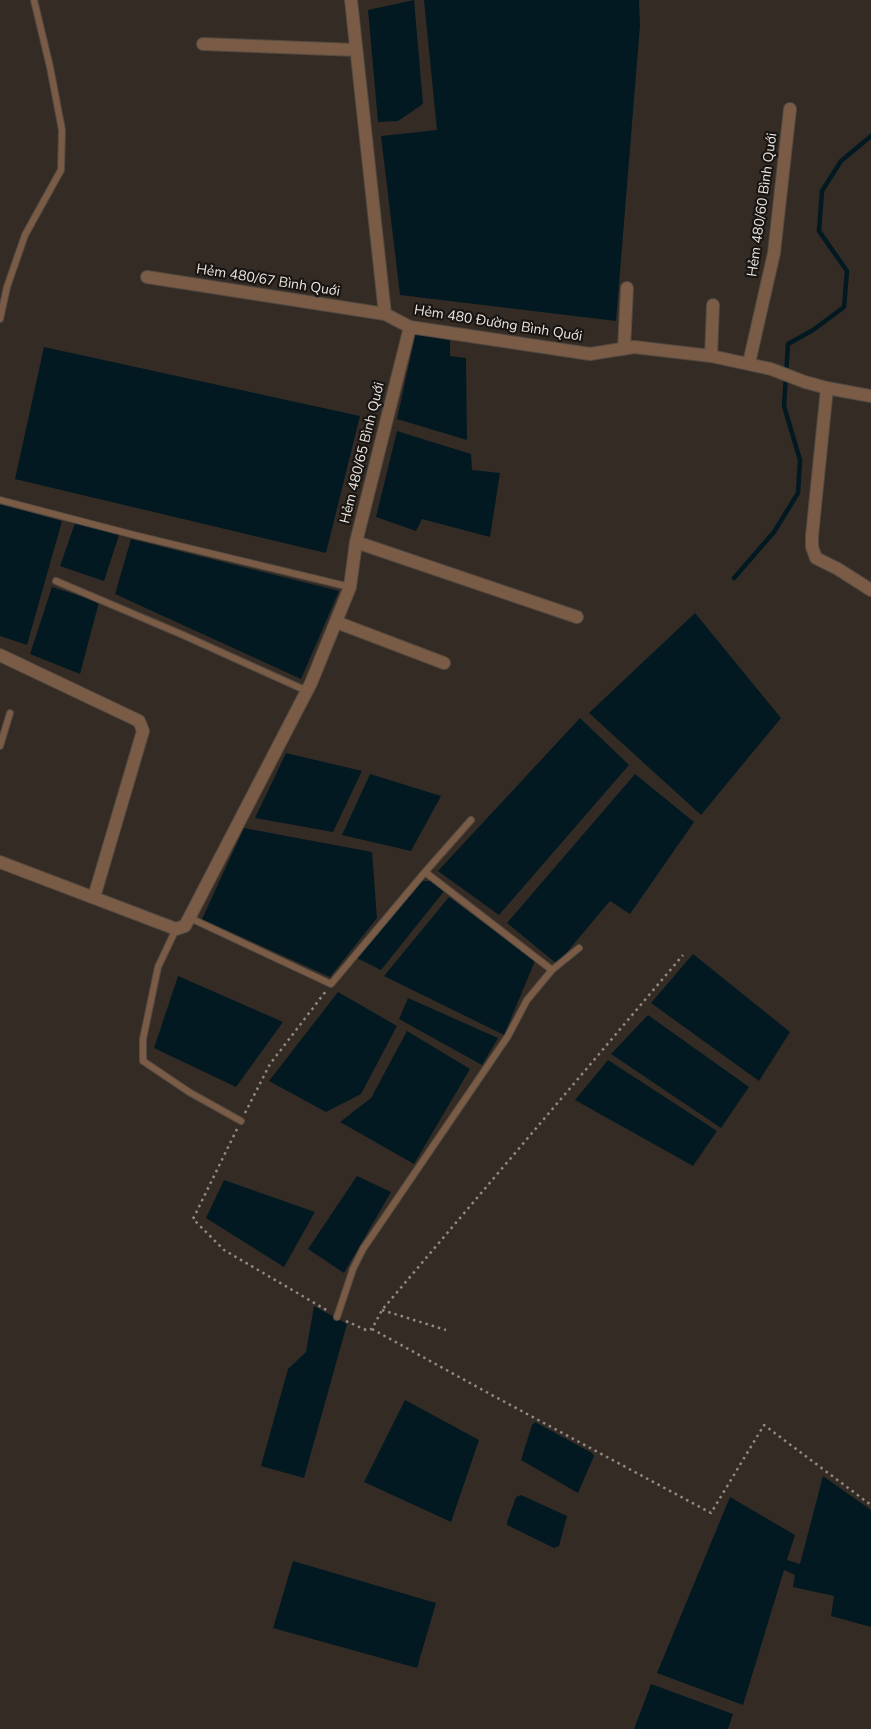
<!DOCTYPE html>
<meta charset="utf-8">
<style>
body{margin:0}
canvas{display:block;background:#342b24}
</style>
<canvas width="871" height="1729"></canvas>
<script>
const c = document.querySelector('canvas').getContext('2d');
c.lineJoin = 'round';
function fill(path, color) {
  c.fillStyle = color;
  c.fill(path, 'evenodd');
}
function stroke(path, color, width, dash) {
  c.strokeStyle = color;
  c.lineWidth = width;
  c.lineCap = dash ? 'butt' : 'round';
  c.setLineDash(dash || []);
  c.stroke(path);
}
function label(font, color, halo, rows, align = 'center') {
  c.font = font + ' "Nunito Sans",sans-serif';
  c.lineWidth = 4.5;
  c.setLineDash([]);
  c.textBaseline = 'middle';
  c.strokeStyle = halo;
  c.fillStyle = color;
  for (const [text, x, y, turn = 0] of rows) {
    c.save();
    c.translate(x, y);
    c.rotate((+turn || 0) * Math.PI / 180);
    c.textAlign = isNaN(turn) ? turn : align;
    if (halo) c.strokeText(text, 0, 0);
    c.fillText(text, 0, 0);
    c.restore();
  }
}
const water = new Path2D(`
 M414,0l9,104 -25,17 -20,1 -10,-112z
 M424,0h215l1,25 -24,296 -216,-26 -19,-159 56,-6z
 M416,332l34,8v16l16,2 1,82 -70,-21z
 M44,347l316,69 -34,137 -311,-74z
 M397,431l74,23 1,16 28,3 -10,64 -68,-18 -6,12 -40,-14z
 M0,504l62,17 -35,124 -27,-9z
 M75,523l44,12 -15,46 -44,-15z
 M131,539l208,52 -38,88 -186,-85z
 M52,587l47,15 -19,72 -50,-20z
 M695,613l86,105 -80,97 -112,-102z
 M580,718l49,47 -130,150 -61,-44z
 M286,753l76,18 -29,61 -78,-14z
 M370,774l71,22 -30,55 -69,-16z
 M635,774l59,48 -64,92 -20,-13 -53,63 -50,-41z
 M244,828l128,24 5,66 -47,59 -128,-58z
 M421,881h9l15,9 -64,80 -24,-12z
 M449,897l86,64 -31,74 -120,-59z
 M693,954l97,78 -31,49 -108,-78z
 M178,976l105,46 -47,65 -82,-39z
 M338,992l59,34 -36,68 -35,18 -57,-31z
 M408,998l90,40 -16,27 -83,-46z
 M648,1015l101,72 -28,41 -110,-74z
 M407,1031l63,38 -56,95 -74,-42 31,-24z
 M608,1060l109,71 -24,35 -118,-66z
 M357,1176l34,16 -47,81 -36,-24z
 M224,1180l91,32 -31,55 -78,-49z
 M314,1306l33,18 -43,154 -43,-12 27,-97 18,-17z
 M405,1400l74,40 -28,82 -87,-40z
 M535,1422l57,31 2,3 -16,37 -57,-33 11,-35z
 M823,1476l48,34v117l-40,-11 3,-20 -41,-9 2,-12 -11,-5 -41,135 -86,-32 73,-176 65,38 -8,25 13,4z
 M521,1495l46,21 -8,30 -5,2 -47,-23v-3l9,-25z
 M293,1561l143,42 -19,65 -144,-40z
 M651,1684l82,30 -5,15h-94z`);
const stream = new Path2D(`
 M734,578l40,-46 24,-39 2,-33 -16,-54 4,-62 25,-14 31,-23 3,-36 -28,-40 3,-40 19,-30 30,-25`);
const path = new Path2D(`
 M245,1113l25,-49 56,-73
 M237,1129l-44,90 31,31 104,61
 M382,1310l64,20
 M346,1321l20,9 6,-1 10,-19 301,-355
 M372,1329l118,65 221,119 53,-88 107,80`);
const lane = new Path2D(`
 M0,319l7,-32 18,-52 36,-65 1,-40 -12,-63 -16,-67
 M0,500l134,35 216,52
 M56,581l127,54 124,56
 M0,746l10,-33
 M425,872l46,-52
 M190,918l141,66 94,-112 127,98
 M176,929l-18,38 -15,72v22l46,31 52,29
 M337,1317l16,-48 10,-20 145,-213 19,-36 25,-30 27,-22`);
const street = new Path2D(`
 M351,0l34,314 25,13 180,27 44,-7 77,9 60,13 34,13 22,6 44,8
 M203,44l153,6
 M147,277l238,37
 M624,349l3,-61
 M711,356l2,-51
 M749,363l25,-110 16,-144
 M827,388l-15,148v11l4,11 22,11 33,21
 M356,542l221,75
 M336,622l108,41
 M0,655l139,66 4,10 -49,166
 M0,862l176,67 9,-3 126,-243 39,-96 6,-45 54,-215`);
const streetNames = [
 ["Hẻm 480/60 Bình Quới",763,205,-82],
 ["Hẻm 480/67 Bình Quới",268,281,9],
 ["Hẻm 480 Đường Bình Quới",498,324,9],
 ["Hẻm 480/65 Bình Quới",363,453,-76]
];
fill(water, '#021922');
stroke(stream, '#021922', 4.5);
stroke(lane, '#514942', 8);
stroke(street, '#514942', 14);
stroke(path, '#918983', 2.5, [2.5, 4]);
stroke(lane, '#7a5b45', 6);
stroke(street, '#7a5b45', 12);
label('14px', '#ebe5e0', '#191512', streetNames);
</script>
